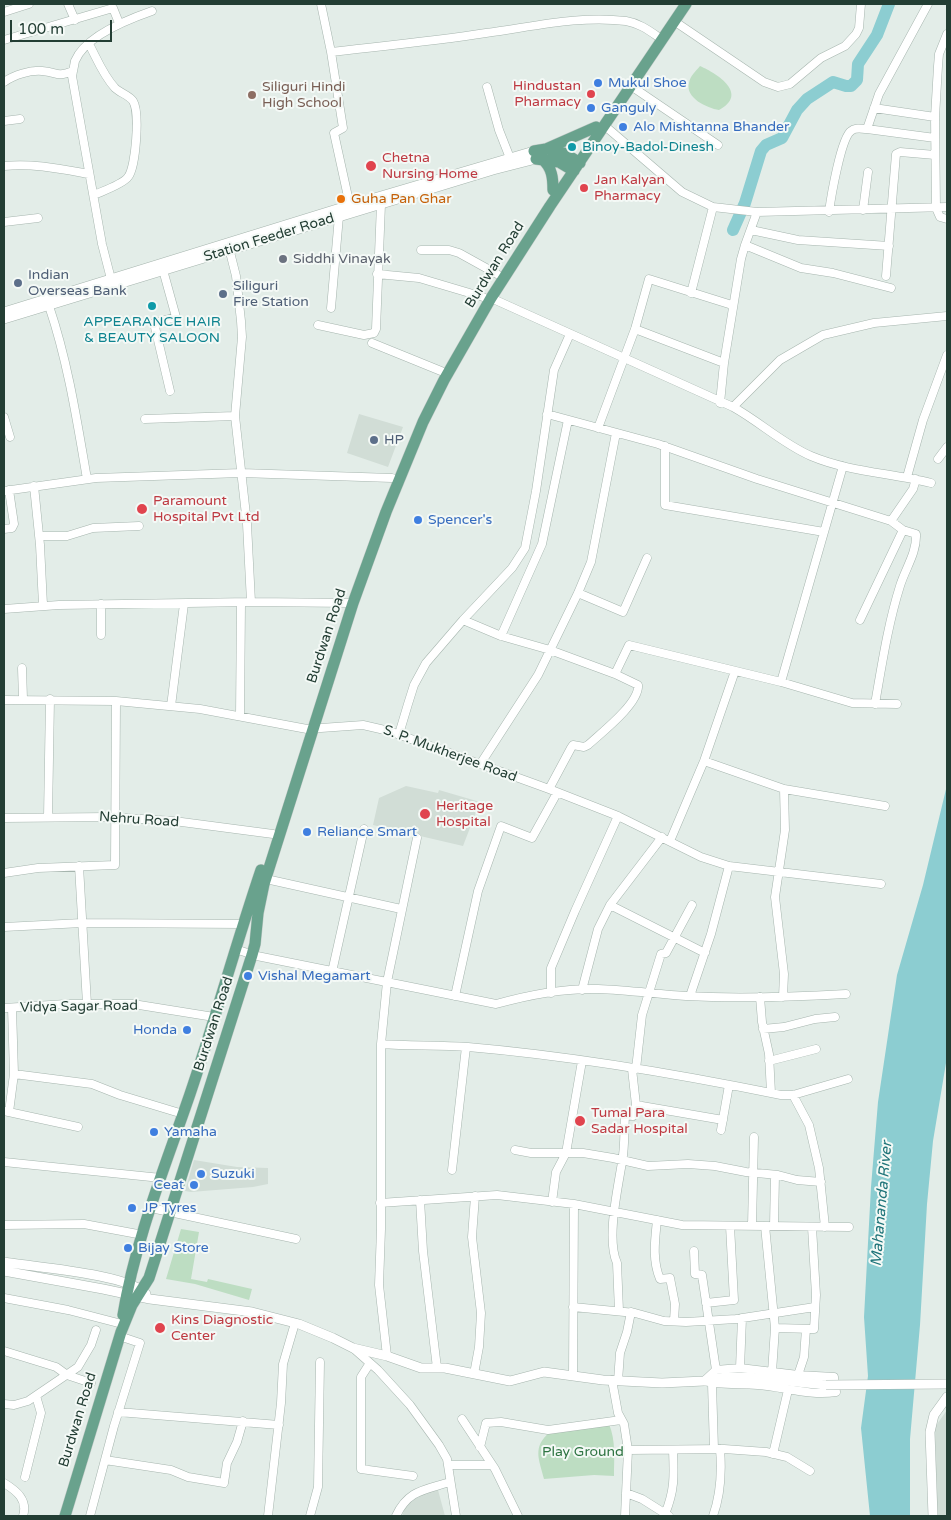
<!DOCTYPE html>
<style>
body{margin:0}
#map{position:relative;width:951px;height:1520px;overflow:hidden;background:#e3ede8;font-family:"Varela Round",sans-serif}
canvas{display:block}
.frame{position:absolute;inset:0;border:5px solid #233e34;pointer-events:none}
.scale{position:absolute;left:10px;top:20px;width:102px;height:22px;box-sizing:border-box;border:2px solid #233e34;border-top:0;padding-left:6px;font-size:15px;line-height:18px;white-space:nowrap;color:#233e34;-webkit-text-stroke:4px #f4f9f6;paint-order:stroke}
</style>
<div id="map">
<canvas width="951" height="1520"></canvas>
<div class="frame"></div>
<div class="scale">100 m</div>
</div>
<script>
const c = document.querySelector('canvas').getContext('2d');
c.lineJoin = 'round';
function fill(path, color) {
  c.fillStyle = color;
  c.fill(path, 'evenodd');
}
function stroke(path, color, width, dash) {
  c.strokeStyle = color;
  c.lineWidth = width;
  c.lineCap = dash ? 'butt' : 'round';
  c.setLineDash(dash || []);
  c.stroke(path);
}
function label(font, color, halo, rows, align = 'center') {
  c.font = font + ' "Varela Round",sans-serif';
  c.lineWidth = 4;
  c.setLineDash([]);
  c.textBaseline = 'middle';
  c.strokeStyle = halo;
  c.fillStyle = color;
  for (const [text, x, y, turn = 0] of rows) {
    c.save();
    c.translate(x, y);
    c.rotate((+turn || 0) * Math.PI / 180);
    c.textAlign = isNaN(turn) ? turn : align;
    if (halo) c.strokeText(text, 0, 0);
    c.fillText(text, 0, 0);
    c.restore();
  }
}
const built = new Path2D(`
 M359,414l44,13 -15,40 -41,-14z
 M406,786l32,7 1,-3 41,12 -17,44 -90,-21 6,-27z
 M194,1160l43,7 31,1v16l-15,3 -62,5 -6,-1z
 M947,1410v106h-10l-2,-89z
 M438,1490l7,26h-43l3,-9 18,-14z`);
const green = new Path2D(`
 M700,66c18,8 49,28 19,44 -12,-2 -34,-12 -30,-27 1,-7 7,-12 11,-17z
 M181,1229l18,3 -8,47 16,3 1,-3 44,10 -3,11 -54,-16 -29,-5z
 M609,1424c7,17 5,34 5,52l-20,-1 -50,4c-5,-20 -12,-32 6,-47z`);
const water = new Path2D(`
 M947,785v272l-14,84 -6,63 -7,121 -10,114v77h-40l-9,-88 7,-52 -4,-59 7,-130 7,-85 19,-127 26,-90z`);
const river = new Path2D(`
 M733,230l12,-27 16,-52 5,-6 16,-7 15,-28 10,-11 26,-17 13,4h5l6,-6 1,-16 19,-29 12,-31`);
const minor = new Path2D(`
 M68,4l7,16
 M321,4l10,48 12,76 -9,5 16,73
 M4,12l25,-8
 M674,21l90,61 14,5 12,-3 31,-26 24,-12 11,-12 3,-6 2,-24
 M947,34l-8,20 -1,12 -3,51 1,91 4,9 7,2
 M4,40l109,-32 6,15
 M89,44c8,15 14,31 26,44 5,5 14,7 18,13 7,11 3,66 -5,76 -5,7 -25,14 -34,18
 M331,52c52,-6 104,-11 155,-19 46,-6 93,-18 140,-12 12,2 21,8 31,15
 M4,82c10,-7 26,-12 38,-11 16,1 13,7 31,0
 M631,86l87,59
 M487,87l12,43 11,28
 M874,108l61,9
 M4,121l16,-2
 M605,126l77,66 31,15 44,5 190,-5
 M867,129l12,-35 49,-90
 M4,166c29,-3 57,3 85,8
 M863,210l5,-38
 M829,212c2,-15 12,-74 22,-81 4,-4 10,-2 16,-2l68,9
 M4,222l34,-4
 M751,230l47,10 91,6
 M228,244l8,32 5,45 1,16 -7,79 12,108 4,78
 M745,245l56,23 32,5 58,15
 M421,250h28l10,3 38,21
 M163,270l13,47 -22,6 16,68
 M377,274l42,4 64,19
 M886,276l10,-122 4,-2 35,3
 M111,279l-9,-35 -30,-168c1,-4 2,-10 3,-15 10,-25 54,-42 77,-50
 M691,293l22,-86
 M491,298l242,109c27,15 50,37 78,49 38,16 80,17 120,27
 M49,306c19,56 28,115 38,173
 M331,308l8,-92
 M318,325l46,10 10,-2 2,-4 5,-125
 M635,329l89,34
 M372,343l69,28
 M720,403l4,-40 17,-104 4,-14 12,-33
 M733,407l47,-47 43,-25 51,-12 73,-7
 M547,414l111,30 99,35 134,42
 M4,417l6,20
 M145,419l90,-3
 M598,428l37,-99 14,-50 83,26
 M665,446v59l159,27
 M938,459l9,-12
 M907,477l16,-57 24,-65
 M34,486l6,59 3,60
 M4,491l92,-13 145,-5 151,5
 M4,529l8,-1 2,-4 -5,-34
 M39,536h28l26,-8 46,-2
 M578,593l45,19 24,-54
 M101,604v31
 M4,609l55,-4 192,-3 102,1
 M463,620l38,16 49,14 65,24 14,-29 152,37 71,21 45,1
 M860,620l43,-90
 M501,636l41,-92 26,-124
 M22,668l1,31
 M781,682l62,-216
 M4,700l112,1 84,8 107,20 56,-4 26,6 160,58 69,27 83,41 28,9 152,18
 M875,704c7,-40 13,-80 25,-118 5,-17 17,-33 16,-52l-13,-4 -12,-9 22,-32 3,-10
 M171,706l13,-102
 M240,716l1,-113
 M399,734l9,-30 6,-19 12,-22 37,-43 49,-52 13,-20 11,-57 18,-121 16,-36
 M704,761l80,28 101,17
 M481,763l57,-88 40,-82 13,-31 25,-129
 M549,789l22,-41 2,-3 11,2 4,-2c13,-12 52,-42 50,-60l-23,-11
 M48,817l2,-118
 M4,818l105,-1 65,4 99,13
 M670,841l34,-80 31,-90
 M79,866l8,138
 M4,873l34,-5 77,-3 1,-164
 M266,879l135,30
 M610,905l95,48
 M4,927l78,-4 162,1
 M235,949l22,7 239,48c32,-9 68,-16 102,-15 29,1 58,5 88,7 53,3 107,1 160,-2
 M332,972l32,-143
 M582,990l16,-61 12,-24 52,-68
 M551,993v-25l24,-57 43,-95
 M455,996l23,-105 23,-65 31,12 25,-45
 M690,996l21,-62 18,-68
 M760,997l2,25 7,32 2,39
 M783,997l1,-23 -9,-77 10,-67 -1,-41
 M4,1008l62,-4h67l81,13
 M763,1029l21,-2 31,-8 20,-2
 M381,1044c29,2 58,1 87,3 105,9 210,27 313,48h12l55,-16
 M769,1061l47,-12
 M632,1069l4,36 87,15
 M636,1069l6,-54 19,-61 5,-1 26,-48
 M14,1074l78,10 28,11 63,19
 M793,1095l16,30 10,43 6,59
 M4,1111l74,16
 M9,1112l5,-38 -2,-66
 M721,1130l8,-45
 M515,1150l16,3h52l30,5 35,8 40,-2 27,2 31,6 32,3 19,5 24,2
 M4,1162l157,16
 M452,1170l14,-123
 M420,1200l3,51 14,117
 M552,1202l4,-30 10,-19 16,-92
 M380,1203l117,-8 77,9 108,21 167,2
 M151,1208l145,31
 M657,1220c-2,20 -5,40 3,59l10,-1 5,26 -1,17
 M4,1225l80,-1 59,11
 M752,1226l2,-89
 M765,1226l10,102 -3,44
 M774,1226l1,-51
 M694,1251l1,23 7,1 14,95
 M4,1298l64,12 54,14
 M706,1303l28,-3 -4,-74
 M573,1307l62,6 29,8 22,1 50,-3 79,-12
 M619,1311l-2,-48c-11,-24 1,-75 5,-101 3,-15 2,-31 3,-47l8,1 3,-11
 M775,1328l39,1 2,-34 -4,-68
 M353,1348l25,22 32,35 29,40 8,14 9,57
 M4,1351l52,16 11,8 24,8
 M387,1356l-8,-71 2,-56v-185l6,-62 30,-144
 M370,1363l-9,14v92l52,7
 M740,1368l58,7 36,2 2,15c-26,4 -52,-5 -78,-7 -18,-2 -37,1 -54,-4l12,-11z
 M740,1368l2,-50
 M474,1374l5,-27 2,-34 -9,-76 3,-41
 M798,1375l6,-18 2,-28
 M573,1376l1,-172
 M612,1380l6,33 6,11 4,26 -3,66
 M618,1381l2,-28 7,-21 4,-20
 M712,1384l2,65
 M4,1404l10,1 14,-4 50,-34 13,-22 5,-15
 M118,1412l161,13
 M462,1419l33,50 23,47
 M480,1447l6,-24 15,-1 47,8 73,-10
 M628,1450l96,-1 42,3 21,5 23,14
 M773,1454l15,-64
 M105,1460l66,10 17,7 36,6 3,-20 10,-21 6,-21
 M448,1465h44
 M25,1477l16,-64 -5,-17
 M4,1483c13,8 24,17 19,33
 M626,1493l16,6 27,17
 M665,1514c10,-24 9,-39 8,-64
 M90,1516l24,-90 26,-83 -21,-7
 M268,1516l13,-113 2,-39 12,-41
 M310,1516l8,-29 2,-125
 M396,1516c12,-26 29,-26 54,-34
 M713,1516c8,-22 9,-43 7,-67`);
const tertiary = new Path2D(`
 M4,312l333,-103 197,-58
 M4,319l489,-149 43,-11
 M4,1262c28,5 125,12 142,32
 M4,1271l99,18 47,10 102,13 47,12 34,14 20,10 34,8 34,12h24l65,13 34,-9 59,8 59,3 42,-2 22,-4h22l78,8
 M933,1516l-3,-84 4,-17 13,-18`);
const primary = new Path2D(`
 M546,149l18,4 16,10
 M534,151l12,-2 50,-22
 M536,159l23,3 15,9
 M543,160c9,8 10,18 10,30
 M123,1315c12,-75 42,-148 67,-221 25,-74 46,-150 71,-224
 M65,1516l56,-184 11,-27 17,-27 103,-323 3,-11 3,-31 6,-29 89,-281 33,-91 37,-90 21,-42 47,-82 59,-92 136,-202`);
const tertiaryBridge = new Path2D(`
 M826,1385l121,-1`);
const markers = [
 [598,83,5,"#3f7fe0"],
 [591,94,5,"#e0444e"],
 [252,95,5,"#8d6e63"],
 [591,108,5,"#3f7fe0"],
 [623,127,5,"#3f7fe0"],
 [572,147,5,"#0f9aa8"],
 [371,166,6,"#e0444e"],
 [584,188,5,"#e0444e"],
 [341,199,5,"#e8710a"],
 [283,259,5,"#6b7280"],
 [18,283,5,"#5c6f8a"],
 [223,294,5,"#5c6f8a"],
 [152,306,5,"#0f9aa8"],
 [374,440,5,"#5c6f8a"],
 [142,509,6,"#e0444e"],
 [418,520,5,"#3f7fe0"],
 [425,814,6,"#e0444e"],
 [307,832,5,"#3f7fe0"],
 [248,976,5,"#3f7fe0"],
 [187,1030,5,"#3f7fe0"],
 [580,1121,6,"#e0444e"],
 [154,1132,5,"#3f7fe0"],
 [201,1174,5,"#3f7fe0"],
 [194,1185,5,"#3f7fe0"],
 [132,1208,5,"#3f7fe0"],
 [128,1248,5,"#3f7fe0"],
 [160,1328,6,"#e0444e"]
];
const shopNames = [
 ["Mukul Shoe",608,83],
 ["Ganguly",601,108],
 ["Alo Mishtanna Bhander",633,127],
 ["Spencer's",428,520],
 ["Reliance Smart",317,832],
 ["Vishal Megamart",258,976],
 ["Honda",177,1030,"right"],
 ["Yamaha",164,1132],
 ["Suzuki",211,1174],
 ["Ceat",184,1185,"right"],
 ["JP Tyres",142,1208],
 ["Bijay Store",138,1248]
];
const healthNames = [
 ["Hindustan",581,86,"right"],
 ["Pharmacy",581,102,"right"],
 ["Chetna",382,158],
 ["Nursing Home",382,174],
 ["Jan Kalyan",594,180],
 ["Pharmacy",594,196],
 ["Paramount",153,501],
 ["Hospital Pvt Ltd",153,517],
 ["Heritage",436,806],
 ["Hospital",436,822],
 ["Tumal Para",591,1113],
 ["Sadar Hospital",591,1129],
 ["Kins Diagnostic",171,1320],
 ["Center",171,1336]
];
const educationNames = [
 ["Siliguri Hindi",262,87],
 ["High School",262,103]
];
const cultureNames = [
 ["Binoy-Badol-Dinesh",582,147],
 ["APPEARANCE HAIR",152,322,"center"],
 ["& BEAUTY SALOON",152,338,"center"]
];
const foodNames = [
 ["Guha Pan Ghar",351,199]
];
const streetNames = [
 ["Station Feeder Road",269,238,-17],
 ["Burdwan Road",495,265,-58],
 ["Burdwan Road",327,636,-72],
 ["S. P. Mukherjee Road",450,754,20],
 ["Nehru Road",139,820,4],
 ["Vidya Sagar Road",79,1007,-1],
 ["Burdwan Road",214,1024,-72],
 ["Burdwan Road",78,1420,-73]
];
const worshipNames = [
 ["Siddhi Vinayak",293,259]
];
const serviceNames = [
 ["Indian",28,275],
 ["Overseas Bank",28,291],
 ["Siliguri",233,286],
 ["Fire Station",233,302],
 ["HP",384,440]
];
const parkNames = [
 ["Play Ground",583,1452]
];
const waterNames = [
 ["Mahananda River",882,1204,-85]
];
fill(built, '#d1ddd6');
fill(green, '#bdddc2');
fill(water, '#8ccdd1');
stroke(river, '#8ccdd1', 12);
stroke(minor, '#a6b5ae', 9);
stroke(tertiary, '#a6b5ae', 10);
stroke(primary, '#c1c9c6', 12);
stroke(minor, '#fff', 8);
stroke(tertiary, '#fff', 9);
stroke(primary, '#69a28d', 11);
stroke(tertiaryBridge, '#a6b5ae', 10, []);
stroke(tertiaryBridge, '#fff', 9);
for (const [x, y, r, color] of markers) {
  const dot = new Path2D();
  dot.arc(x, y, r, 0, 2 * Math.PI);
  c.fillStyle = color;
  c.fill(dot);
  stroke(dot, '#f4f9f6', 2);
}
label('14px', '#366cbe', '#f4f9f6', shopNames, 'left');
label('14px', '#be3a42', '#f4f9f6', healthNames, 'left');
label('14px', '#785e54', '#f4f9f6', educationNames, 'left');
label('14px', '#0d838f', '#f4f9f6', cultureNames, 'left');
label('14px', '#c56008', '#f4f9f6', foodNames, 'left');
label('14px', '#233e34', '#f4f9f6', streetNames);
label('14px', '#5b616d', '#f4f9f6', worshipNames, 'left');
label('14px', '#4e5e75', '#f4f9f6', serviceNames, 'left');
label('14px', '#2e7442', '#f4f9f6', parkNames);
label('italic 15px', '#1e7479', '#f4f9f6', waterNames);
</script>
